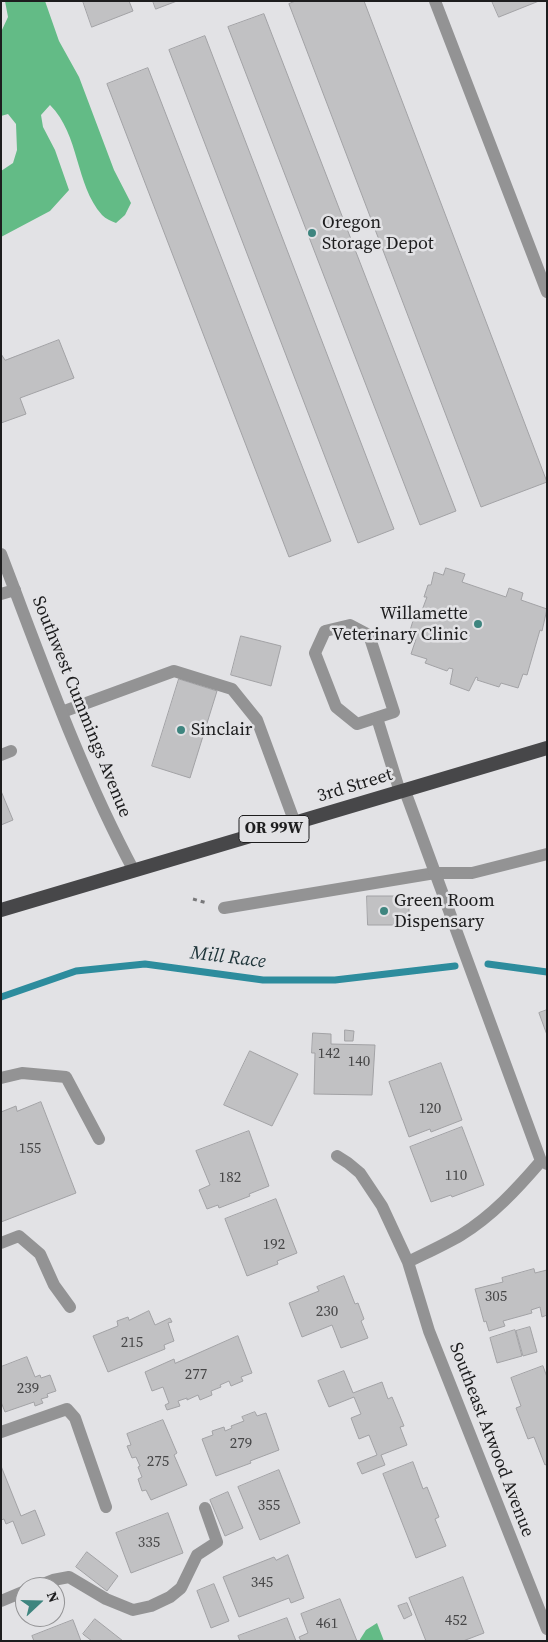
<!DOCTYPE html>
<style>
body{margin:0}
#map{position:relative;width:548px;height:1642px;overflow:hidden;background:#e2e2e5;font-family:"Source Serif 4",serif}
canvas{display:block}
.frame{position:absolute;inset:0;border:2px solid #1d1d1e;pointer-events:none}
.north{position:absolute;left:15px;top:1577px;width:50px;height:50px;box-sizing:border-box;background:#e2e2e5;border:1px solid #939395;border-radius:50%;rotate:69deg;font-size:14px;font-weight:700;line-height:20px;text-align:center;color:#1d1d1e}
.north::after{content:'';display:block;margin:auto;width:18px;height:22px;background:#3e857f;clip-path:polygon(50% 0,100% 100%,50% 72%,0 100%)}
</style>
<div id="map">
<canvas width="548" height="1642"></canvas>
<div class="frame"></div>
<div class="north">N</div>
</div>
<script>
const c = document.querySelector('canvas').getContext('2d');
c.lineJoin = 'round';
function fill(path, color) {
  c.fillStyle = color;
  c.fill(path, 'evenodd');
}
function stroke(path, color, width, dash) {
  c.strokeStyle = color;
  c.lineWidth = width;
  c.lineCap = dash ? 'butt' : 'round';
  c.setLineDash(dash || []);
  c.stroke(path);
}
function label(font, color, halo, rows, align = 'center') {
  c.font = font + ' "Source Serif 4",serif';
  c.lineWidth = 5;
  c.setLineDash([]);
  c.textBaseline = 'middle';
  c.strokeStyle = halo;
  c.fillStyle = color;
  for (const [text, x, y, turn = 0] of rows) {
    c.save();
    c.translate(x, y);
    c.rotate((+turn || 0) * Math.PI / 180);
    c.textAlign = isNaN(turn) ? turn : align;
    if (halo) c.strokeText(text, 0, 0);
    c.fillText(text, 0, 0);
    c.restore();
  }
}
const forest = new Path2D(`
 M5,1h40l14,40 20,36 35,93 17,33 -6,12 -9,8c-5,-2 -10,-4 -14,-8 -27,-31 -22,-80 -52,-110l-9,10 2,12 12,23 14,40 -19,21 -49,26v-66l12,-8 4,-13 -1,-26 -8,-10 -7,2v-84l7,-15z
 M377,1623l7,18h-25l7,-11z`);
const stream = new Path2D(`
 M488,964l59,8
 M1,997l75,-26 69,-7 118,16h72l120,-14`);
const building = new Path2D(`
 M83,1h46l4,10 -41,16z
 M153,1h24l-21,8z
 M296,1h68l183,481 -66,25 -192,-503z
 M492,1h47l-40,16z
 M264,14l192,497 -36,14 -192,-498z
 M205,36l189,493 -36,14 -189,-493z
 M148,68l183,473 -42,16 -182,-473z
 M59,340l15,38 -54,20 6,16 -25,9v-69l4,6z
 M446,568l19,6 -3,8 44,15 3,-9 14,5 -2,7 26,9 -5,22 -2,-1 -13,45 -4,-1 -5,14 -17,-5 -2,4 -22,-7 1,-2 -2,-1 -7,14 -19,-7 3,-15 -4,-1 -2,3 -22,-8 2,-4 -16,-5 5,-15 -8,-2 8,-26 5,2 6,-16h-3l4,-12h3l3,-13 9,3z
 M241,636l40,10 -10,40 -40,-11z
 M179,679l38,12 -27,87 -38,-12z
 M1,791l12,29 -12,5z
 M367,896h42v29h-41z
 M547,1010v25l-8,-22z
 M345,1030l9,1 -1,10h-8z
 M313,1033l18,1v10l44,1 -3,50 -58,-1 1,-41h-3z
 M250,1051l48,23 -26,52 -48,-21z
 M441,1063l21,57 -31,12 -1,-3 -21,8 -20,-55z
 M41,1102l35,91 -75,29v-110l15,-6 1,5z
 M462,1127l22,58 -32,12 -1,-2 -20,7 -21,-55z
 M249,1131l20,55 -20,8 1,2 -31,12 -1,-3 -11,4 -8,-19 11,-5 -14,-34z
 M276,1199l21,54 -20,8 1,3 -31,12 -22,-57z
 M534,1269l1,4 12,-3v45l-5,2 -2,-10 -9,3 1,3 -29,8 2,5 -16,5 -3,-10 -2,1 -9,-33 28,-7 -1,-4z
 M344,1276l11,28 3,-1 6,16 -3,2 7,17 -27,10 -9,-23 -30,12 -13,-34 30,-12 -2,-4z
 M149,1311l6,14 15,-7 2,4 -4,1 6,18 -10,4 1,4 -57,23 -15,-36 25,-10 -1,-5 11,-4 1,3z
 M530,1327l7,25 -14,4 -7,-25z
 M515,1330l7,26 -25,7 -7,-25z
 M238,1336l14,37 -11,4 2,4 -12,5 -2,-5 -9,4 1,2 -10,4 1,4 -12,5 -2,-5 -11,5v-2l-9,3 2,5 -13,4 -2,-5 4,-2 -6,-16 -11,4 -7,-19 29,-13 1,4z
 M27,1357l8,20 5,-2 1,3 9,-3 6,16 -9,3 1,3 -7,2 2,4 -8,3 -1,-4 -29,10 -4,-10v-35z
 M543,1366l4,11v87l-2,1 -11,-28 -6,2 -12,-31 5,-2 -10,-28z
 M344,1371l9,22 29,-11 6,17 4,-2 12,29 -4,1 7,18 -26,10 4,10 -23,9 -5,-11 20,-8 -8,-20 -10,4 -8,-21 10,-4 -7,-17 -25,10 -11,-26z
 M255,1412l2,4 9,-3 13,37 -29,11 1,2 -35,13 -14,-37 11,-4 -1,-4 12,-4 1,4 7,-3 -1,-2 13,-5 -2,-4z
 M163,1420l14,33 -3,2 13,30 -36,15 -5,-10 -4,1 -4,-12 4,-2 -4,-10 2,-1 -4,-9 -4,1 -5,-12 4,-1 -4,-11z
 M413,1462l10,27 4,-2 12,30 -4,2 11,27 -30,12 -33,-84z
 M1,1466l20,50 14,-6 10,25 -23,9 -9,-23 -7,3 -2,-5 -3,1z
 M279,1470l21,53 -40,17 -22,-53z
 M228,1492l15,36 -18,8 -15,-36z
 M168,1513l15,40 -52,20 -15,-40z
 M87,1552l31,24 -11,15 -31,-24z
 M288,1555l16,43 -13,5 -2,-5 -50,19 -16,-40 51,-20 2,3z
 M463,1577l21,56 -21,8h-37l-17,-43z
 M214,1584l15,37 -18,7 -14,-37z
 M340,1599l17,42h-56l-2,-4 9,-4 -7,-19z
 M407,1603l5,12 -8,4 -6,-13z
 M287,1618l9,23h-56l-2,-5z
 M95,1619l28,22h-31l-8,-6 -1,-1z
 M73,1620l8,21h-47l-2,-5z`);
const path = new Path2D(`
 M193,899l14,4`);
const service = new Path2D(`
 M1,594l14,-4
 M350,625l19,10 25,77 -37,12 -21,-17 -21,-54 10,-22z
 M62,712l112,-41 58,18 25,31 38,103
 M377,718l23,74
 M1,755l10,-4
 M224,908l211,-35h37l75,-19
 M1,1078l21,-5 44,4 33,62
 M1,1243l18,-7 21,18 14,31 16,22
 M1,1432l66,-23 8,9 31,89
 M35,1587l18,-7 16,-3 37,22 27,11 18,-4 19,-9 11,-9 16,-33 20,-13 -12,-34
 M1,1601l24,-10`);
const minor = new Path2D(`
 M435,1l112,291
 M1,554c41,107 79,216 133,317
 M405,791l136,370 6,3
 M337,1156l11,7 12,10 22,33 26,56 21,69 118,298
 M408,1262c18,-9 36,-17 53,-27 31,-19 56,-46 80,-74`);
const trunk = new Path2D(`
 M1,910l546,-162`);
const markers = [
 [312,233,5,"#3e857f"],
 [478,624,5,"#3e857f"],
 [181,730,5,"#3e857f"],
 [384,911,5,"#3e857f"]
];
const numberNames = [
 ["142",329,1054],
 ["140",359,1062],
 ["120",430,1109],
 ["155",30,1149],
 ["110",456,1176],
 ["182",230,1178],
 ["192",274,1245],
 ["305",496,1297],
 ["230",327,1312],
 ["215",132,1343],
 ["277",196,1375],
 ["239",28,1389],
 ["279",241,1444],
 ["275",158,1462],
 ["355",269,1506],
 ["335",149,1543],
 ["345",262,1583],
 ["452",456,1621],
 ["461",327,1624]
];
const shields = [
 [274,829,70]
];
const shieldNames = [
 ["OR 99W",274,829]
];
const poiNames = [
 ["Oregon",322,223],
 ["Storage Depot",322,244],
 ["Willamette",468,614,"right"],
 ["Veterinary Clinic",468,635,"right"],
 ["Sinclair",191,730],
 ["Green Room",394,901],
 ["Dispensary",394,922]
];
const streetNames = [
 ["Southwest Cummings Avenue",81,707,68],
 ["3rd Street",355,786,-17],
 ["Southeast Atwood Avenue",491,1440,69]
];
const waterNames = [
 ["Mill Race",228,958,7]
];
fill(forest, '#63bb86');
stroke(stream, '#2d8c9d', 7);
fill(building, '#c1c1c3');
stroke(building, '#a2a2a5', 1);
stroke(path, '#78787a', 3, [4, 4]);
stroke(service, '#939394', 12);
stroke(minor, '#939394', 12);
stroke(trunk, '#474749', 14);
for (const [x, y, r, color] of markers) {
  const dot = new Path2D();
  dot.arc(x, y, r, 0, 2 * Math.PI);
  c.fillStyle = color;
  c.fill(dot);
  stroke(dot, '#e2e2e5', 2);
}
label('15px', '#464647', null, numberNames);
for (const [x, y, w] of shields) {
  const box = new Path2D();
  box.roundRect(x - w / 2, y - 13.5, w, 27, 4);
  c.fillStyle = '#e2e2e5';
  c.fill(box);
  stroke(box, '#1d1d1e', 1);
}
label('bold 16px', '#1d1d1e', null, shieldNames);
label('18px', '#1d1d1e', '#e2e2e5', poiNames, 'left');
label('18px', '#1d1d1e', '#e2e2e5', streetNames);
label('italic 19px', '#1f353a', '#e2e2e5', waterNames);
</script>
